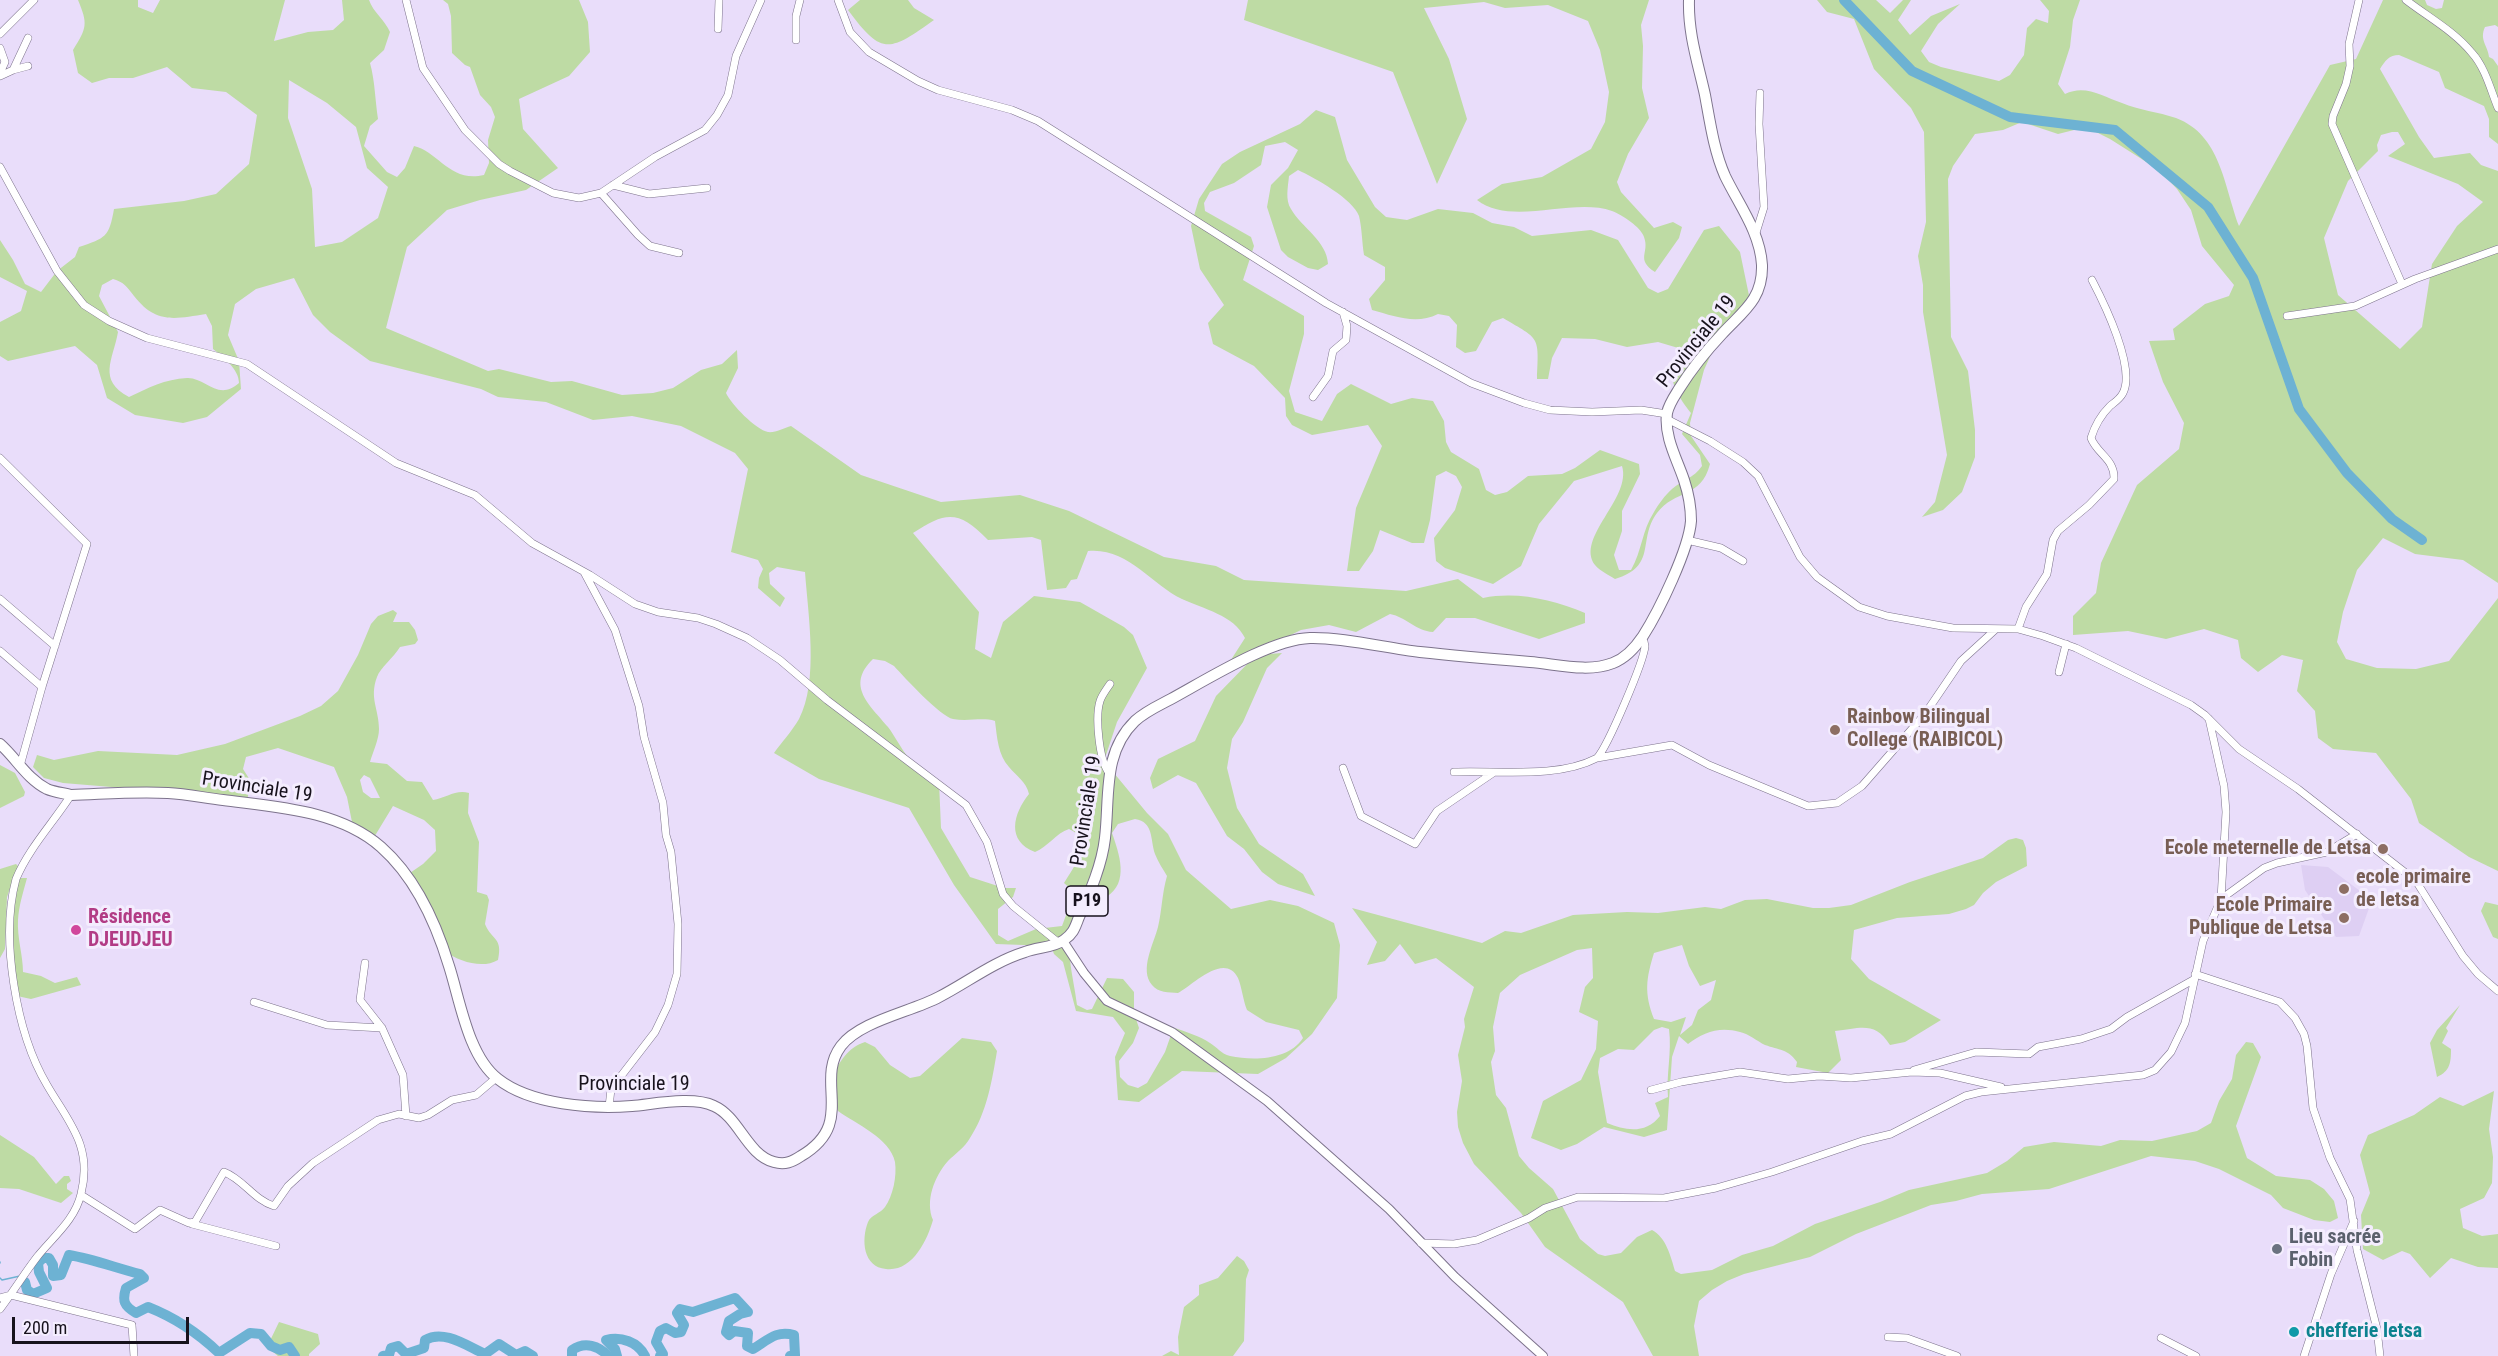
<!DOCTYPE html>
<meta charset="utf-8">
<style>
body{margin:0}
#map{position:relative;width:2498px;height:1356px;overflow:hidden;background:#e9ddfa;font-family:"Roboto Condensed",sans-serif}
canvas{display:block}
.scale{position:absolute;left:12px;top:1317px;width:177px;height:27px;box-sizing:border-box;border:3px solid #17121c;border-top:0;padding-left:8px;font-size:18px;line-height:21px;white-space:nowrap;color:#17121c;-webkit-text-stroke:4px #f4edfe;paint-order:stroke}
</style>
<div id="map">
<canvas width="2498" height="1356"></canvas>
<div class="scale">200 m</div>
</div>
<script>
const c = document.querySelector('canvas').getContext('2d');
c.lineJoin = 'round';
function fill(path, color) {
  c.fillStyle = color;
  c.fill(path, 'evenodd');
}
function stroke(path, color, width, dash) {
  c.strokeStyle = color;
  c.lineWidth = width;
  c.lineCap = dash ? 'butt' : 'round';
  c.setLineDash(dash || []);
  c.stroke(path);
}
function label(font, color, halo, rows, align = 'center') {
  c.font = font + ' "Roboto Condensed",sans-serif';
  c.lineWidth = 6;
  c.setLineDash([]);
  c.textBaseline = 'middle';
  c.strokeStyle = halo;
  c.fillStyle = color;
  for (const [text, x, y, turn = 0] of rows) {
    c.save();
    c.translate(x, y);
    c.rotate((+turn || 0) * Math.PI / 180);
    c.textAlign = isNaN(turn) ? turn : align;
    if (halo) c.strokeText(text, 0, 0);
    c.fillText(text, 0, 0);
    c.restore();
  }
}
const built = new Path2D(`
 M2301,865l27,2 44,33 -13,36 -23,1 -31,-47z`);
const green = new Path2D(`
 M78,0h60v7l15,6 7,-13h125l-11,41 34,-9 25,-2 11,-10 -2,-20h27c4,12 16,20 21,32l-6,18 -14,13c5,18 5,37 8,56l-8,7 -6,20 23,26 10,5 8,-9 9,-22c25,6 36,37 70,29l5,-12 -1,-23 7,-23 -4,-10 -11,-12 -10,-28 -5,-2 -13,-12 -1,-37 -3,-12 -5,-4h136l9,22 2,30 -21,24 -50,23 4,30 35,39 -32,22 -46,10 -33,10 -40,37 -21,81 102,43 11,-2 52,13 21,-1 50,14 31,-2 20,-5 28,-18 21,-6 15,-14 1,18 -12,25c5,11 30,37 42,39 7,1 16,-4 23,-6l70,49 80,27 79,-7 49,16 95,46 52,9 28,14 162,11 52,-12 25,19c35,-7 70,2 102,15v10l-46,16 -64,-21h-29l-13,14c-17,-1 -27,-15 -43,-18l-34,18 -27,-7 -28,5 -74,36 18,-28c-11,-23 -42,-29 -63,-39 -31,-15 -55,-52 -94,-48l-11,28 -6,1 -5,8 -19,2 -6,-50 -9,-3 -44,3c-29,-30 -42,-29 -75,-7l66,79 -4,37 16,9 12,-36 31,-26 46,6 44,25 9,8 14,33 -30,54 -13,39 43,52 21,21 18,36 45,39 39,-9 28,6 36,17 6,22 -3,53 -25,36 -26,24 -28,16 -76,-3 -43,31 -21,-2 -3,-43 10,-24 -12,-16 -37,-6 -13,-49 -9,-8 -3,-8 -55,-2 -42,-59 -45,-77 -90,-29 -45,-26c8,-11 18,-22 25,-34 20,-38 9,-105 6,-147l-28,-5 -8,6 1,11 15,14 -5,9 -22,-19 1,-10 4,-9 -5,-9 -27,-8 17,-83 -13,-16 -54,-27 -49,-10 -39,4 -47,-18 -48,-5 -17,-8 -111,-28 -40,-29 -17,-17 -19,-37 -38,11 -21,15 -7,31 11,26 2,28 -34,28 -24,6 -48,-8 -28,-17 -10,-33 -22,-19 -67,15 -8,-5v-34l21,-11 6,-20 -27,-14v-37l13,20 12,24 16,8 16,-21 18,-14 4,-10c27,-9 30,-10 35,-38l70,-8 32,-7 33,-30 8,-49 -31,-23 -34,-4 -25,-21 -34,11h-24l-17,5 -14,-10 -5,-23c14,-22 15,-26 5,-50zM289,80l38,23 29,24 11,41 21,19 -10,31 -36,24 -27,5 -3,-58 -24,-71zM113,279c11,3 14,8 21,17 22,28 40,23 72,18l6,12 1,23c10,8 26,20 26,34 -21,19 -34,-6 -52,-5 -22,1 -39,10 -58,19 -32,-17 -16,-37 -11,-65l-19,-36 3,-11zM873,659l12,2 9,5c10,11 47,51 59,53 15,3 29,-2 42,2 2,16 3,34 14,46 8,10 17,14 20,27 -16,20 -23,47 6,58 13,-5 21,-19 34,-23 26,11 5,38 -5,54l8,7v9l-10,27 -26,3 -28,12 -10,-6v-26l15,-12 3,-9h-12l-34,-11 -29,-49 -2,-46c-10,-8 -21,-15 -30,-24 -8,-9 -14,-22 -21,-31 -18,-22 -43,-41 -15,-68zM1135,819c19,3 15,20 20,35 3,8 8,15 12,22 -5,17 -5,34 -9,51 -4,16 -19,43 -6,58 6,8 17,7 26,8 13,-6 46,-42 60,-15 4,10 5,22 9,32l19,12 33,8 4,8c-14,22 -49,23 -73,18 -9,-2 -13,-9 -20,-13 -10,-7 -24,-11 -35,-15l-3,4 -7,20 -18,31 -9,5 -10,-3 -8,-8 -1,-16 14,-18 6,-15 -5,-15v-21l-11,-13 -16,-1 -15,31 -5,1 -10,-5c-3,-28 -15,-61 0,-88 8,-15 17,-13 29,-20 24,-14 13,-44 6,-64l6,-9z
 M860,0h48l6,8 20,12c-45,32 -52,36 -86,-10z
 M1248,0h401l-8,25 2,21 -1,42 7,30 -21,36 -11,28 4,10 33,36 19,-6 9,5 -3,11 -24,34c-20,-13 -5,-19 -11,-35 -3,-10 -22,-22 -32,-26 -40,-14 -100,16 -135,-11l25,-16 40,-7 49,-28 14,-27 4,-30 -9,-42 -12,-29 -40,-16 -43,3 -21,-6 -60,6 25,51 18,60 -30,65 -44,-112 -149,-52z
 M1817,0h59l14,13 13,-13h8l-13,20 12,15 21,-19 29,-12 -22,20 -17,27 8,11 12,5 58,14 11,-6 14,-20 3,-27 9,-9 12,4 1,-12 -9,-11h40l-7,20 -3,27 -12,37 7,10c20,-10 37,2 57,9 17,7 36,9 54,15 45,17 48,68 63,108l91,-161 26,-6 27,-59h42l2,5 9,4 6,-1 2,-8h54v27l-3,-2 -10,2c-6,13 3,19 4,30l4,2 5,7v78l-9,-7v-18l-5,-13 -39,-18 -6,-16 -40,-17c-10,0 -14,6 -19,14l39,68 15,21 36,-5 11,12 17,6v412l-35,-23 -48,-6 -32,-16 -26,32 -14,42 -6,30 9,17 31,9 39,1 33,-8 49,-63v273l-29,-14 -50,-34 -8,-24 -35,-46 -43,-4 -15,-11 -3,-27 -18,-20 6,-31 -21,-5 -24,17 -17,-14 -3,-18 -34,-11 -38,10 -38,-8 -55,4v-19l23,-23 5,-30 36,-78 42,-36 5,-26 -21,-41 -14,-41 26,-1 -2,-11 32,-25 24,-8 5,-11 -32,-39 -11,-36 -14,-21 -18,-19 -49,-31 -24,-12 -28,7 -36,-12 -19,8 -28,4 -22,32 -5,13 3,158 17,34 7,59v27l-13,35 -19,18 -21,7 13,-15 12,-47 -24,-143v-27l-5,-29 8,-34 -2,-90 -13,-24 -37,-39 -20,-50 -27,-7zM2392,132h6l7,12 -17,12 70,28 25,18 -26,24 -25,38 -10,63 -22,22 -62,-54 -14,-57 24,-57 30,-30 -1,-6 4,-10z
 M1316,110l19,7 12,43 28,47 11,10 21,3 31,-11 35,4 19,10 22,4 18,9 59,-6 27,10 30,48 10,5 10,-4 36,-59 15,-4 21,26 11,53 -34,36 -13,29 -14,53 1,13 19,28c-9,35 -35,25 -53,49 -20,27 1,53 -42,66 -6,-4 -15,-8 -20,-14 -20,-27 37,-67 27,-99l-48,15 -35,43 -18,42 -28,18 -48,-16 -9,-7 -2,-23 21,-28 7,-23 -6,-11 -10,-5 -10,5 -6,44 -6,23h-12l-32,-13 -7,21 -14,20h-12l9,-63 26,-62 -14,-21 -56,10 -20,-10 -6,-9 -1,-18 -31,-32 -41,-22 -5,-21 16,-18 -24,-36 -9,-43 8,-27 23,-35 18,-12 60,-28zM1285,142l13,8 -10,18 -17,17 -4,22 14,43 7,7 20,11 10,2 10,-6c-1,-23 -26,-36 -37,-55 -6,-9 -3,-22 -2,-33l9,-6c17,8 55,29 61,46 3,12 3,27 5,39l21,12v13l-16,19 3,11c22,6 44,15 66,4l11,2 8,9 -1,22 9,6 11,-2 16,-29 11,-4c37,22 36,17 34,61h11l4,-21 10,-20 33,1 32,8 31,-5 27,8 2,8c-4,5 -10,10 -13,16 -5,11 10,30 17,39l-9,21 18,21 2,11c-8,12 -20,14 -30,23 -7,6 -14,16 -18,23 -12,18 -12,39 -23,58h-12l-5,-15 8,-24v-20l18,-37 -1,-10 -39,-14 -25,18 -13,6 -34,2 -21,16 -12,3 -9,-5 -7,-21 -28,-17 -5,-10 -2,-21 -11,-20 -21,-3 -21,6 -40,-20 -14,10 -15,27 -27,-9 -6,-21 15,-57v-18l-61,-36 11,-34 -3,-9 -46,-26 -1,-8 6,-11 24,-9 27,-18 4,-19z
 M393,610l4,3 -4,9h16l6,8 3,10 -3,4 -15,3c-6,10 -20,21 -23,30 -8,21 2,32 2,52 0,10 -6,23 -9,33l17,2 20,17 15,1 11,18c13,-2 23,-11 36,-7l-1,20 11,29 -2,50 10,3 2,5 -4,24c7,17 18,13 13,36 -15,9 -39,2 -53,-9 -6,-5 -32,-64 -38,-76l16,-11 13,-13 -1,-21 -11,-10 -31,-14 -20,33 -20,-12 -6,-30 -13,-30 -56,-19 -32,9 -3,12 7,11 -3,24 -75,-12 -109,-9 -19,-5 -11,-11 4,-12 17,5 44,-9 79,4 48,-11 75,-28 21,-10 17,-15 20,-36 13,-31 7,-8zM364,775l6,3 10,20h-9l-8,-6 -3,-12z
 M1282,653l-15,15 -24,54 -11,17 -5,29 10,40 22,36 44,30 12,22 -37,-12 -16,-12 -18,-23 -17,-13 -31,-53 -18,-8 -25,14 -3,-11 8,-19 37,-18 21,-45 40,-41z
 M0,765l15,8 10,19 -1,4 -24,12z
 M2016,838l7,2 3,8 1,18 -31,16 -13,11 -9,12 -8,4 -17,5 -52,4 -43,12 -3,29 18,20 72,41 -36,22 -15,3c-15,-24 -29,-17 -55,-14l6,29 -13,13 -32,-6 1,-5c-9,-13 -18,-12 -32,-17 -8,-4 -16,-11 -25,-13 -20,-6 -37,0 -52,12l-9,-8 -7,21 -5,73 -23,7 -40,-10 -27,17 -16,6 -30,-12 12,-37 38,-21 15,-31 2,-28 -19,-9 6,-25 8,-9 -1,-30 -15,2 -57,25 -20,18 -7,34 2,24 -4,11 5,33 10,13 13,48 10,12 24,21 27,50 18,15 7,2 16,-3 16,-16 15,-7c14,7 19,27 23,41l6,3 31,-4 30,-15 31,-9 42,-22 65,-22 29,-12 78,-17 20,-12 17,-14 30,-5 47,4 19,-6 32,1 45,-10 14,-8 8,-22 13,-22 4,-24 10,-13 7,1 8,14 -25,69 11,32 29,18 34,4 14,9 10,12 4,17 -8,4 -16,-2 -31,-12 -12,-13 -52,-26 -24,-8 -44,-5 -102,33 -67,5 -26,7 -25,4 -75,29 -46,23 -66,17 -17,7 -15,9 -13,11 -5,25 5,30h-46l-30,-54 -78,-55 -24,-34 -47,-49 -11,-21 -5,-16 -1,-15 5,-31 -4,-26 7,-28 -1,-8 10,-32 -38,-29 -21,6 -15,-20 -15,17 -18,4 10,-23 -25,-34 130,35 23,-12 16,2 52,-18 54,-3 31,1 47,-6 16,2 24,-9 22,-1 46,9h16l22,-3 59,-23 73,-24 25,-18zM1682,945l7,21 11,20 16,-6 -5,20 -13,10 -6,15 -12,10 6,-18 -15,5 -17,-3c-10,-26 -8,-40 0,-66zM1662,1027l7,2c3,24 -3,45 -1,68l-13,6 5,13c-14,18 -34,15 -53,7l-9,-51 2,-14 18,-9 16,1 20,-20z
 M16,864l2,2 -11,31 -2,52 -5,9v-89z
 M21,878h6c-4,15 -8,27 -9,42 -1,18 5,35 5,52l18,4 14,7 22,-6 4,8 -50,14 -14,-3 -7,-64 8,-50z
 M2485,902l13,3v34l-5,-2 -12,-26z
 M2460,1005l-14,23 2,3 -6,12 9,6c0,14 -1,22 -14,28l-7,-34 7,-13z
 M962,1038l29,4 6,9c-5,30 -10,61 -27,87 -5,9 -15,16 -22,23 -14,16 -23,40 -15,59 -6,21 -21,52 -47,49 -23,-2 -25,-29 -18,-47 3,-7 13,-9 17,-15 8,-11 12,-31 10,-45 -5,-24 -39,-38 -57,-51l-7,-34c10,-16 16,-29 34,-35l10,5 15,18 20,13 10,-2z
 M2494,1091l-5,38 4,28 -1,26 -8,15 -24,11 3,19 19,8 16,-2v34l-20,-1 -27,-9 -21,20 -20,-24 -8,-3 -19,9 -20,-11 -2,-34 9,-22 -10,-38 8,-20 46,-20 26,-18 23,9z
 M0,1135l34,22 22,27 8,-8h5l2,5 -4,3v5l6,4 -12,10 -42,-14 -19,-1z
 M1237,1256l7,5 5,9 -3,9 -2,62 -11,15h-71l9,-5 8,4 -1,-18 6,-30 15,-12v-10l19,-7z
 M279,1322l39,12 2,10 -11,10v2h-31l-11,-9z`);
const stream = new Path2D(`
 M0,1262v1
 M0,1278l2,2 18,-4`);
const river = new Path2D(`
 M1844,0l68,71 98,46 105,13 93,77 45,71 46,131 48,64 45,46 30,21
 M25,1282l2,8 6,4 14,-6 -8,-16 -1,-9 5,-5h6l4,7v11l8,-1 8,-20c24,4 47,13 71,19l4,4 -18,10c-4,13 -2,18 10,25l12,-6c28,11 49,25 71,46l31,-20 11,1 10,12 9,4 9,-3 6,9
 M383,1356l6,-1 2,-7 7,-2 8,8 18,-6 1,-8c19,-11 42,6 60,14l14,-10 17,11 9,-4 8,5
 M572,1356v-6c13,-9 27,-4 36,6
 M617,1356l-2,-7 -9,-9c15,-4 32,2 39,16
 M660,1356l3,-2 -7,-12 4,-11 6,-3 9,5 6,-1 3,-7 -7,-12 3,-4 13,3 42,-14 13,14 -8,2 -11,7 -3,11 3,3 5,-4 14,2 -1,13 6,3c15,-9 23,-19 41,-14l1,20 -5,1`);
const minor = new Path2D(`
 M406,0l17,68 42,62 34,34 11,7 43,22 26,5 22,-5 54,-36 50,-27 12,-15 11,-20 8,-39 25,-56
 M838,0l12,32 19,20 49,29 20,9 74,20 26,11 288,182 145,80 53,20 26,7 42,2 49,-2 26,4
 M2359,0l-10,44 1,22 -4,18 -13,32 -1,8 70,160
 M2406,0c22,17 48,31 66,53 13,14 19,38 26,55
 M718,29l1,-29
 M0,34l34,-34
 M796,40v-24l4,-16
 M0,48l5,14 -5,11
 M13,70l15,-4
 M0,76l13,-6 15,-32
 M0,167l57,104 27,34 25,16 38,17 100,26 149,99 79,32 57,48 58,32 45,29 23,8 40,6 18,6 31,14 33,22 47,40 139,105 21,37 16,52 10,12 46,37
 M613,185l36,9 58,-6
 M601,193l37,42 12,11 29,7
 M1755,236l9,-29 -5,-83 1,-31
 M2287,316l68,-10 60,-27 83,-30
 M1313,397l15,-21 5,-25 13,-11 1,-14 -4,-14
 M1667,419l43,22 33,21 15,14 42,81 17,20 42,30 28,9 66,12 65,1 25,7 33,12 115,57 14,10 34,34 59,40 118,92 47,75 15,18 20,17
 M0,458l87,86 -45,143 -22,79
 M1687,540l34,8 22,13
 M584,572l31,58 24,76 5,31 19,66 3,32 5,17 7,72 -1,50 -9,31 -13,27 -44,57 -2,18
 M0,599l55,47
 M2018,629l8,-22 21,-33 6,-34 5,-9 31,-26 25,-26c1,-20 -17,-25 -23,-41 4,-13 10,-23 19,-32 5,-4 10,-7 13,-13 13,-25 -19,-90 -31,-113
 M0,651l42,36
 M2059,672l7,-28
 M1597,758l75,-13 37,20 99,41 29,-3 25,-17 63,-72 36,-53 35,-32
 M1343,768l18,48 54,28 22,-33 56,-38
 M1454,772c44,-2 103,7 143,-14 11,-12 47,-97 48,-112 0,-4 -1,-5 -3,-8
 M1109,773c-10,-13 -14,-56 -9,-72 2,-6 6,-11 10,-17
 M2221,899l43,-31 13,-5 50,-11 30,-18
 M365,963l-5,37 22,28 21,47 3,41
 M2195,974l85,28 15,16 9,16 3,12 6,62 17,50 20,41 7,51 20,79 3,27
 M254,1002l73,23 55,3
 M1914,1070l62,-18 53,2 9,-7 43,-8 30,-10 16,-12 66,-37
 M1651,1090l30,-8 59,-10 48,7 31,-3 32,2 61,-6 28,1 61,14
 M81,1195l54,34 25,-19 29,13 6,-1 29,-50c19,7 30,28 50,34l14,-20 25,-23 65,-43 21,-6 20,4 9,-3 24,-15 24,-5 20,-17
 M192,1224l84,22
 M1421,1243l33,1 23,-4 52,-22 16,-10 33,-11 86,1 52,-10 56,-16 90,-31 29,-7 74,-38 16,-4 162,-17 12,-5 16,-18 14,-29 18,-82 18,-42 5,-87 -2,-26 -15,-67
 M0,1298l11,-3 121,30 2,31
 M0,1309c13,-17 24,-35 37,-52 16,-20 38,-37 44,-63 12,-48 -12,-71 -34,-109 -31,-52 -47,-147 -31,-206 13,-31 37,-56 55,-84
 M1888,1337l19,1 50,18
 M2161,1338l35,18
 M2304,1356l27,-82 23,-53`);
const tertiary = new Path2D(`
 M1063,941l21,32 23,28 65,31 95,69 122,108 66,68 88,79`);
const primary = new Path2D(`
 M0,744c16,14 27,35 47,45 7,3 16,4 24,6 32,-1 65,-4 97,-2 19,1 37,5 55,7 53,7 116,10 158,47 34,30 55,76 68,119 11,34 19,90 49,113 33,26 94,30 134,27 23,-2 61,-10 82,0 25,11 33,49 60,56 11,3 18,0 27,-6 56,-33 13,-74 40,-110 19,-25 70,-34 98,-49 29,-15 54,-35 86,-45 13,-5 28,-4 39,-12 10,-7 11,-13 15,-23 11,-25 23,-52 26,-79 5,-41 -3,-85 30,-117 11,-10 23,-15 36,-22 35,-19 100,-60 139,-61 32,-1 76,10 110,14 37,4 73,7 110,10 26,2 58,11 83,1 13,-5 22,-15 30,-27 16,-25 46,-87 48,-115 0,-13 -3,-29 -7,-41 -7,-21 -20,-43 -17,-67 2,-9 7,-16 12,-24 12,-19 27,-38 43,-55 20,-22 41,-34 40,-69 -2,-33 -23,-60 -37,-89 -11,-25 -15,-54 -20,-81 -7,-32 -17,-61 -16,-95`);
const markers = [
 [1835,730,6,"#8d6e63"],
 [2383,849,6,"#8d6e63"],
 [2344,889,6,"#8d6e63"],
 [2344,918,6,"#8d6e63"],
 [76,930,6,"#d1479c"],
 [2277,1249,6,"#6b7280"],
 [2294,1332,6,"#0f9aa8"]
];
const shields = [
 [1087,901,42]
];
const shieldNames = [
 ["P19",1087,901]
];
const streetNames = [
 ["Provinciale 19",1697,342,-51],
 ["Provinciale 19",257,788,9],
 ["Provinciale 19",1087,811,-81],
 ["Provinciale 19",634,1085]
];
const educationNames = [
 ["Rainbow Bilingual",1847,718],
 ["College (RAIBICOL)",1847,741],
 ["Ecole meternelle de Letsa",2371,849,"right"],
 ["ecole primaire",2356,878],
 ["de letsa",2356,901],
 ["Ecole Primaire",2332,906,"right"],
 ["Publique de Letsa",2332,929,"right"]
];
const hotelNames = [
 ["Résidence",88,918],
 ["DJEUDJEU",88,941]
];
const worshipNames = [
 ["Lieu sacrée",2289,1238],
 ["Fobin",2289,1261]
];
const cultureNames = [
 ["chefferie letsa",2306,1332]
];
fill(built, '#decff3');
fill(green, '#bedba4');
stroke(stream, '#6db2d3', 1.5);
stroke(river, '#6db2d3', 10);
stroke(minor, '#7d738c', 8);
stroke(tertiary, '#7d738c', 10);
stroke(primary, '#7d738c', 12);
stroke(minor, '#fff', 7);
stroke(tertiary, '#fff', 8);
stroke(primary, '#fff', 10);
for (const [x, y, r, color] of markers) {
  const dot = new Path2D();
  dot.arc(x, y, r, 0, 2 * Math.PI);
  c.fillStyle = color;
  c.fill(dot);
  stroke(dot, '#f4edfe', 2);
}
for (const [x, y, w] of shields) {
  const box = new Path2D();
  box.roundRect(x - w / 2, y - 15, w, 30, 4.5);
  c.fillStyle = '#f4edfe';
  c.fill(box);
  stroke(box, '#17121c', 1.5);
}
label('bold 18px', '#17121c', null, shieldNames);
label('20px', '#17121c', '#f4edfe', streetNames);
label('bold 20px', '#785e54', '#f4edfe', educationNames, 'left');
label('bold 20px', '#b23c85', '#f4edfe', hotelNames, 'left');
label('bold 20px', '#5b616d', '#f4edfe', worshipNames, 'left');
label('bold 20px', '#0d838f', '#f4edfe', cultureNames, 'left');
</script>
